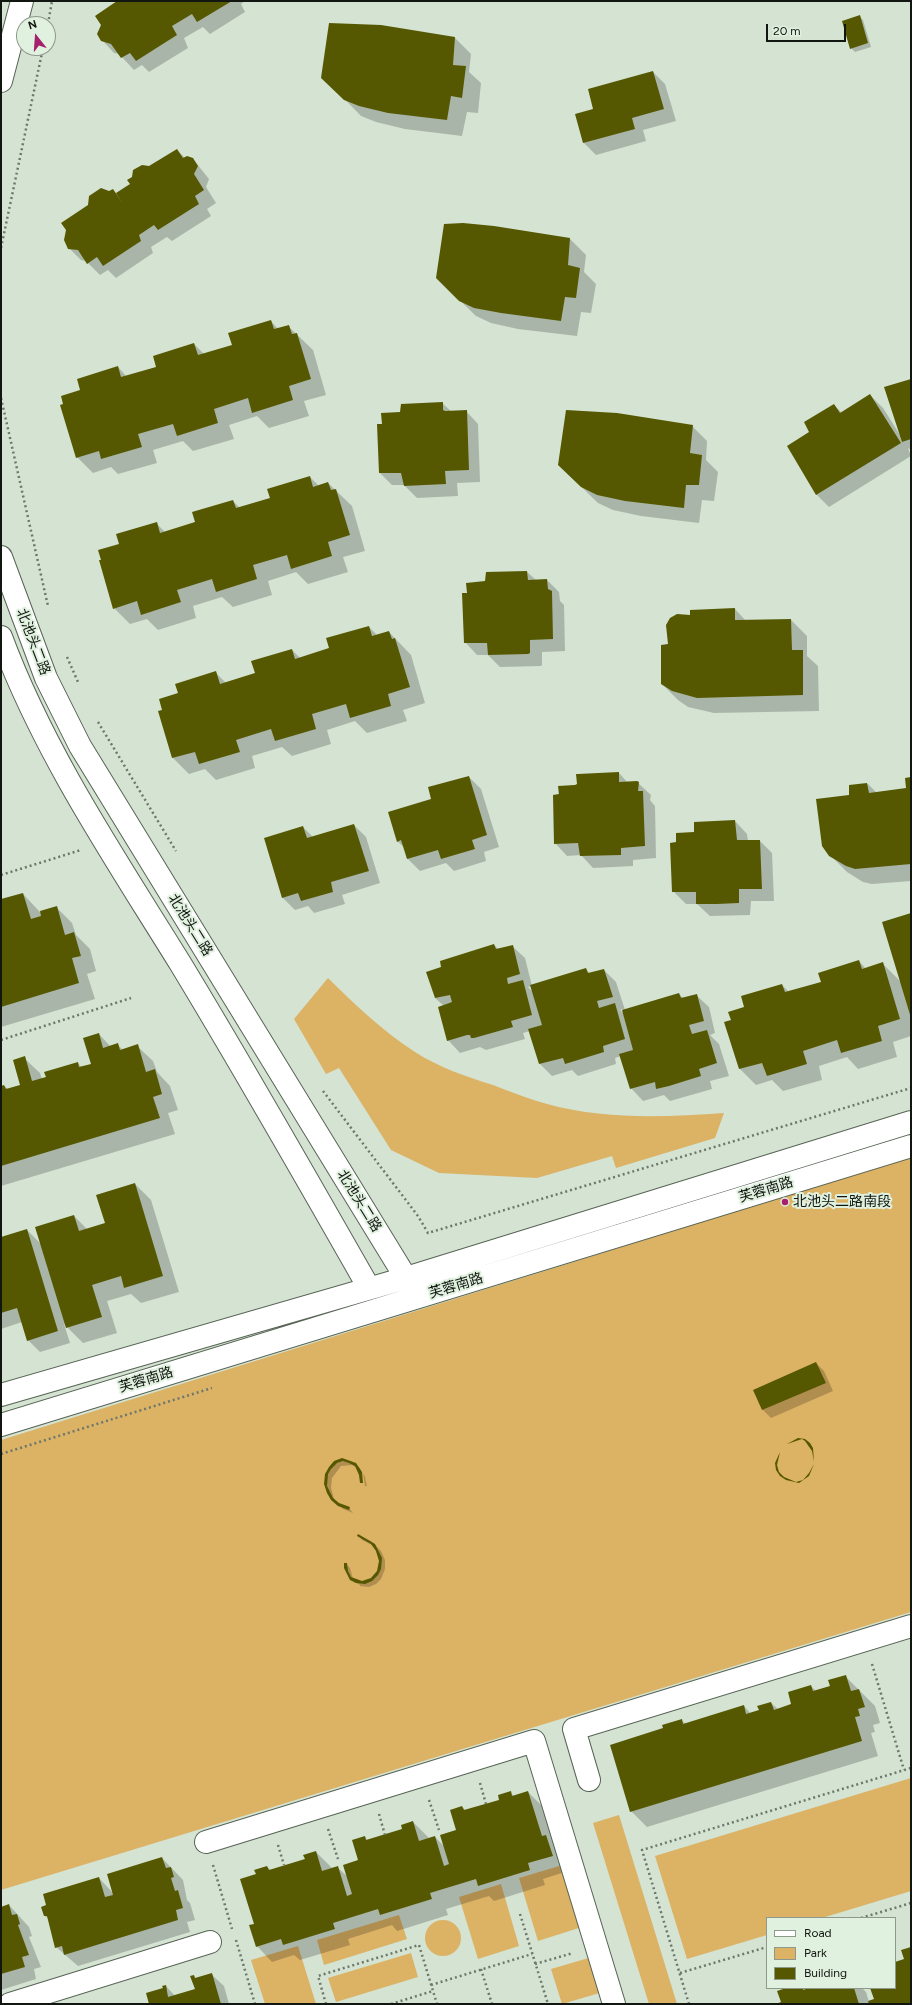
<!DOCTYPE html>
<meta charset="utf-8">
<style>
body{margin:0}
#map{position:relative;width:912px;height:2005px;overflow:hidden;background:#d4e3d2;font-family:Figtree,sans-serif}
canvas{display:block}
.frame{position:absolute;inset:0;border:2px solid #111610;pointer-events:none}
.legend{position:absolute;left:766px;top:1917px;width:130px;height:72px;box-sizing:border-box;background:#e1f1df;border:1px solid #8e998c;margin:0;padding:5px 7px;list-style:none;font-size:12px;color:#111610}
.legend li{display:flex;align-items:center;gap:8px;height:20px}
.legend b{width:20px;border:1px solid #8e998c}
.north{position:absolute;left:16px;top:16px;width:40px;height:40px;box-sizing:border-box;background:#e1f1df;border:1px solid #8e998c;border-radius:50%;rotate:343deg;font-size:11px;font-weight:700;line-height:16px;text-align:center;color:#111610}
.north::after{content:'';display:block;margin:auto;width:14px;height:18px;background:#a5216e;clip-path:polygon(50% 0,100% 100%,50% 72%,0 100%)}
.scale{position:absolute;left:766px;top:24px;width:80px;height:18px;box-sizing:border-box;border:2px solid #111610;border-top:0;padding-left:5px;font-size:12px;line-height:14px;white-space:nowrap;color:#111610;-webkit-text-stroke:3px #e1f1df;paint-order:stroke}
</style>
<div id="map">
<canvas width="912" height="2005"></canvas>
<div class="frame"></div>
<ul class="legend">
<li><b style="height:5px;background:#fff"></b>Road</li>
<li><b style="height:11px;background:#dcb265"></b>Park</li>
<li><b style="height:11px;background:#555801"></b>Building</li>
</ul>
<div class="north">N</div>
<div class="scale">20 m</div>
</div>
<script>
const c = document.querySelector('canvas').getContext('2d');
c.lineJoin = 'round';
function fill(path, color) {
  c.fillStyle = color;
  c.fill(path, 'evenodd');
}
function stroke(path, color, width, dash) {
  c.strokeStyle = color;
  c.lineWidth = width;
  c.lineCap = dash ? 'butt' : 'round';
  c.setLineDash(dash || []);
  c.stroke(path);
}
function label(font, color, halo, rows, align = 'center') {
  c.font = font + ' Figtree,"Noto Sans SC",sans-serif';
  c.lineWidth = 4;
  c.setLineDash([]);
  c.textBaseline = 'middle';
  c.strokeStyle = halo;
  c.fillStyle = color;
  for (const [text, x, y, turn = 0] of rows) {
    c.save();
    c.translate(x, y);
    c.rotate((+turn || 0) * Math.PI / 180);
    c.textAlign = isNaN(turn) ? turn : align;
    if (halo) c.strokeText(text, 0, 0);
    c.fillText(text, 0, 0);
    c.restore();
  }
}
const green = new Path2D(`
 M328,978c27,27 55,53 87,74 23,15 52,25 78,33 18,7 36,14 54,19 58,16 119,13 177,9l-9,25 -99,30 -4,-12 -75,22 -98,-5 -48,-23 -52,-82 -13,6 -32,-55z
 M911,1157v455l-910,278v-450z
 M911,1778v113l-89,27h-55v17l-80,24 -32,-103z
 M619,1815l58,189h-28l-56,-181z
 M566,1864l19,62 -47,15 -19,-63z
 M501,1884l18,62 -41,13 -19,-62z
 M399,1915l8,24 -83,26 -7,-25z
 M425 1938a18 18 0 1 1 36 0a18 18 0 1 1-36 0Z
 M298,1946l18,58h-51l-14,-44z
 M411,1953l7,24 -82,25 -8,-24z
 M592,1957l11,35 -41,12 -11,-35z`);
const shadow = new Path2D(`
 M119,1h126l-4,3 4,8 -35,22 -7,-7 -19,11 4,10 -39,24 -7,-7 -8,5 -15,-16 -5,-1 -12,-13z
 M859,16l4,4 8,27 -16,5 -4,-4z
 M380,26l75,12 16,16 -2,18 12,11 -3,30 -11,-1 -5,24 -57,-7 -29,-7 -15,-6 -38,-39z
 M653,72l12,12 11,37 -33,9 3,11 -50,14 -12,-12 11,-34z
 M177,150l8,8 8,1 16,20 -3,8 10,16 -9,6 4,7 -39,25 -5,-4 -16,10 2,6 -37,25 -8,-8 -8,5 -14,-14 -5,-1 -12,-12 40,-56 4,-2 7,8 29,-31z
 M570,239l16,16 -2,17 12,12 -5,29 -10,-1 -4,24 -59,-7 -27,-6 -15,-7 -39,-38z
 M271,321l7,8 10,-3 25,24 13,45 -22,6 5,15 -40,12 -12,-12 -28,9 5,14 -41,12 -10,-10 -30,9 4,13 -39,11 -7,-7 -18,6 -16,-16 4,-67 37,-23 9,10 30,-10 37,-23 10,10 29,-8z
 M911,380v70l-3,-2 3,8 -82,51 -12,-12 -29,-49 22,-14 24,-27 8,8 29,-17 12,12 17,27z
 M442,403l10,9 14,-1 12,13 2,58 -23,1 1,13 -41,2 -13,-13h-12l-12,-12 -2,-48h5l18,-12z
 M691,425l16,16 -1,19 12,12 -4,29 -12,-1 -3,23 -58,-7 -28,-6 -15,-7 -39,-38z
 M310,477l9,9 9,-3 24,23 13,45 -22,6 5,15 -40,12 -12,-12 -28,9 4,14 -39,12 -11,-10 -29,9 3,12 -38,12 -11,-11 -17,5 -16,-16 6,-63 36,-22 9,9 31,-9 37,-22 7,7 31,-9z
 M527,572l9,8h11l12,12 1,9 4,4 1,46 -23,1v13l-1,1 -41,1 -12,-12h-11l-12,-13 3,-48 18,-12 1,-9z
 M735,609l11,12 45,-1 16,16v20l11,10 1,45 -105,2 -26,-6 -10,-7 -16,-16 7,-39 22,-29z
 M369,627l8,8 12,-3 22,23 14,48 -22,7 4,11 -40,12 -12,-12 -28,9 4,14 -39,12 -10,-9 -30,9 3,12 -39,12 -11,-11 -16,5 -16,-16 -9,-48 15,-17 37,-20 10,10 30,-9 36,-24 8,8 30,-9z
 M619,773l9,10h10l13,12 -1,5 5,6 1,52 -23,2v6l-40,2 -12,-13 -14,1 -12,-13 4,-56 19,-2z
 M469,777l12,12 18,58 -15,5 2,9 -32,10 -8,-8 -26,8 -12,-12 -3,-11 -8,-7 36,-42z
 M911,778v103l-39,3 -9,-2 -16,-10 -17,-17 20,-59v-10l18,-2 9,9 30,-4z
 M735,821l12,13 1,7h12l12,12 2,48h-23l-1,14 -40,1 -13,-12h-11l-12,-12 3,-49 18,-10z
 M354,825l12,12 14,46 -38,12 3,9 -31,9 -6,-7 -13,4 -12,-12 -18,-59 38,-12 10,10z
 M23,894l17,18 16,-5 16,16 4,12 14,14 6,22 -9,3 8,25 -94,28v-127z
 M911,914v122l-18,6 4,15 -39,12 -11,-12 -28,9 3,14 -39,11 -11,-11 -16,5 -16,-16 -8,-49 14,-13 36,-22 7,7 33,-10 37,-21 7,8 17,-5 18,18z
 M494,945l4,4 14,-3 13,12 7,28 54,-17 4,5 14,-4 12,12 9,28 54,-16 4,4 13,-3 13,12 6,26 -5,2 9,9 10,32 -19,5 2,8 -42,12 -6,-6 -21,6 -12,-13 -10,-32 -6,2 1,6 -38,12 -6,-6 -20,6 -12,-12 -10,-33 -7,2 2,6 -39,11 -6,-3 -20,6 -12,-13 -4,-34 -9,-8zM532,986l2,7 -6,-6zM623,1009l2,6 -5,-5z
 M99,1034l12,13 7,-2 5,5 14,-4 16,15 4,11 13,14 8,24 -10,3 7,21 -174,52v-99l3,-1 4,3 13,-3 3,-28 16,15 2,6 36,-16 4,5 10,-4z
 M135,1184l16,16 28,92 -38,11 -10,-9 -24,7 10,32 -34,10 -19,-19 6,19 -30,9 -12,-12 -6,-18 -21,7v-91l26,-8 15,15 32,-29 13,13 19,-5z
 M816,1363l8,8 9,20 -62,27 -8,-8 -9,-20z
 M347,1460l13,8 3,16 -6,-16 -5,-3 -11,1 -9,12 -1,10 3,11 5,5 10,4 4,5 -10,-4 -16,-16 -2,-9 1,-10 6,-10z
 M363,1473l2,4 2,9h-2z
 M358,1535l13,6 10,10 4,9v9l-4,10 -5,5 -7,3 -9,-1v-1l-8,-5 -7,-12 1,-4 4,4 3,11 9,3 9,-3 7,-8 2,-10 -6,-15 -12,-6z
 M845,1676l30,30 5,17 -7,2 2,7 -4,1 7,23 -231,71 -16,-16 33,-82 17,-9 5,4 58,-18 7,8 9,-3 11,-8 7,6 15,-4 18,-19 5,5 15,-5z
 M528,1792l16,16 24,63 -25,8 2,6 -51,16 -5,-5 -43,13 2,6 -51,16 -5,-6 -44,14 2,6 -50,15 -6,-5 -22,7 -15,-16v-71l10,-8 4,3 35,-10 10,-8 16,16 5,-1 11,10 11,-17 6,-23 3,4 35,-11 10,-8 16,16 6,-1 10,10 12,-16 5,-24 4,4 34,-11 11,-7 3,3z
 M162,1858l21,22 4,20 3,3 5,17 -8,2 3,10 -112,34 -22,-19 -7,-28 -4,-3 54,-38 14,15z
 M9,1905l20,22 3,9 -3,1 12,30 -7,2 2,10 -35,11v-82z
 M911,1948v56h-133l4,-1 7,-15h16l1,2 6,-2h50l4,4 3,10 6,-2 -4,-12h24v-25l10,-3z
 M211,1974l13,12 5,18h-79l16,-18 9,10 22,-7 -3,-13 2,3z`);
const building = new Path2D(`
 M117,1h115l-35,21 -5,-8 -20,12 5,9 -41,26 -6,-8 -9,5 -10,-14 -10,-3 -4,-7 4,-9 -6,-9z
 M860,15l8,28 -18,6 -8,-28z
 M329,23l52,2 74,12 -2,28 13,1 -4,32 -11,-2 -4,24 -59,-7 -29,-7 -15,-6 -23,-22z
 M653,71l11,38 -32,9 3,11 -52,14 -8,-29 18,-5 -5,-20z
 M177,149l6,9 4,-2 6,2 5,8 -4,8 10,16 -9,6 4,8 -41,26 -4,-5 -15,10 2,6 -38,25 -6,-9 -10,7 -9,-14 -10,-1 -4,-9 2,-10 -5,-7 27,-18 1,-9 12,-8 8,3 4,-2 10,15 -7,-11 14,-9 -3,-4 5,-3 1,-7 9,-5 7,1z
 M463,223l31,3 76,12 -2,27 12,3 -4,30 -11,-1 -4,24 -60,-8 -27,-5 -15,-7 -23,-23 8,-54z
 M271,320l3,9 15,-4 3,9 5,-1 14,46 -22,7 4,14 -41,13 -4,-15 -34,11 4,14 -41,13 -4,-12 -35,10 4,13 -41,12 -2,-8 -23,7 -16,-53 3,-1 -2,-8 19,-6 -3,-11 41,-13 3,11 35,-10 -3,-11 41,-13 4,12 34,-10 -4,-12z
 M911,379v60l-9,3 -18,-55z
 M870,394l31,49 -85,52 -29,-49 22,-14 -5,-10 30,-18 6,9z
 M443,402v8l2,1 22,-1 2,60 -24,1 1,13 -42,2 -3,-13h-22l-2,-49h5l-1,-11 19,-1 1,-8z
 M566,410l51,3 76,12 -3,28 12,2 -3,30h-13l-2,23 -59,-7 -28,-6 -16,-8 -23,-22z
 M310,476l3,11 15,-5 3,8 5,-1 14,46 -22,7 4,14 -41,13 -4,-14 -34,10 4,14 -41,13 -4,-13 -35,11 4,12 -40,13 -4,-14 -24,8 -14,-49h2l-3,-10 21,-6 -3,-10 41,-12 3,11 35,-11 -3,-10 41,-12 3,8 34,-10 -3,-9z
 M527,571l1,9 19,-1 1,10 4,2 1,48 -23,1v13l-2,1 -40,1 -1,-12h-23l-2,-50h5l-1,-10 19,-2 1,-9z
 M735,608v12h2l54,-1 1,31h11v45l-106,3 -25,-7 -11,-7v-39l7,-1 -2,-19 4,-7 7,-4 13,1v-5z
 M369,626l3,10 17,-5 3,8 3,-1 15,49 -22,7 3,12 -41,12 -4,-14 -34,10 4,15 -41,12 -4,-12 -35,11 4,12 -41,12 -4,-12 -23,6 -14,-47 4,-1 -3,-11 19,-6 -3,-9 41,-13 4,13 35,-11 -4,-12 41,-12 3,10 34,-11 -3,-10z
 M619,772v10l18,-1 2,1 -1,9h5l2,55 -24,2v7l-41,1 -2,-13 -24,1 -1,-49 6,-1 -1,-8 17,-1 2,-1 -1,-10h2z
 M469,776l18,59 -15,5 3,9 -34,10 -3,-9 -31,9 -6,-19 -4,2 -9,-30 43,-13 -3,-12z
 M911,777v87l-56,5 -9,-3 -17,-10 -7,-10 -6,-47 33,-4v-10l18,-2 2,10 37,-5 -1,-10z
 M735,820l2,20h23l2,49h-23v14l-22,1h-21v-12h-24l-2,-49 6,-1v-9l18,-1v-10z
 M354,824l15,47 -38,11 2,10 -32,9 -3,-8 -16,5 -18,-60 39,-12 4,12z
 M23,893l8,26 10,-3 -1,-5 17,-5 8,29 9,-3 7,24 -9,2 7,25 -78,24v-108z
 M911,913v105l-29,-96z
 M494,944l2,5 17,-4 7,29 -13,4 1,6 15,-4 9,35 -21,6 2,6 -39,11h-3l-1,-3h-3l-20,6 -9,-34 14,-5 -2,-7 -15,3 -9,-26 15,-5 -1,-6z
 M859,960l3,9 21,-7 17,57 -22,7 4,15 -41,12 -4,-13 -34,11 4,13 -40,12 -5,-13 -23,6 -15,-47 7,-2 -3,-8 16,-5 -3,-11 41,-12 3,8 36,-10 -3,-9z
 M586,968l2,5 16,-4 9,28 -16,4 2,7 16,-5 10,36 -22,7 1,6 -39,12 -2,-6 -24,6 -11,-35 14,-4 -12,-40z
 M679,993l2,5 16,-4 7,27 -15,4 3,9 15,-4 10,33 -18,6 2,7 -32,10 -13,3 -1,-7 -25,7 -11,-35 14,-4 -11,-40z
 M99,1033l4,15 15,-5 2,7 18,-6 8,28 9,-3 7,25 -9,3 7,21 -159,48v-80l3,-1 2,4 14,-4 -7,-25 12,-4 7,25 14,-4 -2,-5 34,-10 1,5 12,-3 -8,-26z
 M135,1183l28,93 -39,12 -3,-12 -29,9 10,32 -36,11 -31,-101 39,-12 5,16 26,-8 -9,-28z
 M27,1229l31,102 -31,10 -10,-33 -16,5v-76z
 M816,1362l10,21 -64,27 -9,-20z
 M798,1438l7,1 5,4 3,5 1,14 -2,-11 -7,-10 -3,-2 -15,5z
 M780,1452l-3,13 2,7 5,5 12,5 7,-2 6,-7 5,-9 -5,12 -10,7 -13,-3 -6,-4 -4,-6 -1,-7z
 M342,1458l14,5 6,9 1,11h-3l-1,-8 -4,-9 -6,-3 -6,-2 -6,2 -6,6 -3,5 -1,12 6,12 6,5 11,4 -1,3 -11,-4 -7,-6 -4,-7 -3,-9 1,-10 4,-7 5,-6z
 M358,1534l17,10 7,14 -1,11 -3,6 -6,6 -7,3 -9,-1 -6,-3 -6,-12v-5h3l1,8 3,6 11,4 9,-3 6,-7 2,-10 -3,-10 -5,-7 -14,-8z
 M846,1675l5,16 8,-2 6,18 -7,2 2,7 -5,1 7,24 -232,71 -20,-67 53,-17 -1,-3 20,-6 1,5 61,-19 2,9 13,-4 -2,-4 14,-4 3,8 17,-6 -3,-12 23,-7 2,6 17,-5 -2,-6z
 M511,1791l1,5 16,-5 14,45 4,-1 7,21 -25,7 2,7 -52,16 -2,-7 -46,14 2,6 -52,16 -2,-6 -45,14 2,6 -52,16 -2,-6 -25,8 -7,-22 5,-1 -14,-45 16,-5 -2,-4 13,-4 2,4 36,-11 -2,-4 13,-4 6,20 16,-5 9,30 5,-2 -9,-29 15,-5 -6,-20 13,-4 1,4 36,-11 -1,-4 12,-4 6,20 16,-5 9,30 5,-2 -9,-29 16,-5 -6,-20 12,-4 2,4 35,-10 -1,-5z
 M162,1857l4,11 5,-1 3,10 -3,1 4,13 3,-1 5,18 -7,2 2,10 -114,35 -2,-9 -7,2 -8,-32h-3l-3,-9 5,-2 -3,-11 56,-17 6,20 8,-2 -6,-21z
 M9,1904l3,11 5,-1 3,10 -2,1 11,30 -7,2 3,10 -24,7v-67z
 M911,1947v57h-42l-1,-3 6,-2 -4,-11h25v-26l9,-3 -3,-9z
 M212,1973l9,31h-72l-3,-11 17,-5 -1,-2 4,-1 2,12 27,-8 -5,-13 4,-1 1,3z
 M786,1988h17v2l6,-2h45l5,16h-83l5,-2 -4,-11z`);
const path = new Path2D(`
 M48,24l4,-23
 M1,248l42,-200
 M1,398l47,208
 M67,657l11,25
 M98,722l78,129
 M1,875l80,-25
 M1,1040l130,-42
 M323,1091l95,125 10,17 483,-145
 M1,1454l211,-66
 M872,1664l32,106
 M480,1783l6,21
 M429,1800l10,30
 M379,1814l6,21
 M328,1829l10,30
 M278,1845l6,20
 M213,1865l19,64
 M520,1914l28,90
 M861,1918l50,-15
 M236,1940l19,64
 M535,1964l38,-11
 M481,1969l11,35
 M680,1973l87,-26
 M431,1985l101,-31
 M326,2004l-8,-28 101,-31 18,59
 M391,2004l42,-13
 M689,2004l-47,-154 269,-82`);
const street = new Path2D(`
 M589,1780l-15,-51 337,-103
 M206,1842l328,-101 80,263
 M10,2004l200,-62`);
const secondary = new Path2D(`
 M1,81l21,-80
 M1,557l45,121 34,68 326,532
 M1,637c43,116 114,221 179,326 65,107 127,216 189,325
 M1,1395l405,-117 505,-156
 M1,1425l910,-279`);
const markers = [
 [785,1202,4,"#a5216e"]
];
const streetNames = [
 ["北池头二路",33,642,69],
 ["北池头二路",190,925,58],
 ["芙蓉南路",766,1190,-17],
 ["北池头二路",359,1201,58],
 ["芙蓉南路",456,1286,-17],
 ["芙蓉南路",146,1380,-17]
];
const poiNames = [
 ["北池头二路南段",793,1202]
];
fill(green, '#dcb265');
fill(shadow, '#0003');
fill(building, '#555801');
stroke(street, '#576455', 24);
stroke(secondary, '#576455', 24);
stroke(path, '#6d776c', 2.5, [2, 3]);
stroke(street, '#fff', 22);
stroke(secondary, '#fff', 22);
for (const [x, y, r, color] of markers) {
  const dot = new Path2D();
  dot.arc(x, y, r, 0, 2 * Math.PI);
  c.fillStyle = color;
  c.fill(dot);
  stroke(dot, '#e1f1df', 1.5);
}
label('14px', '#111610', '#e1f1df', streetNames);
label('14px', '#111610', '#e1f1df', poiNames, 'left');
</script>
